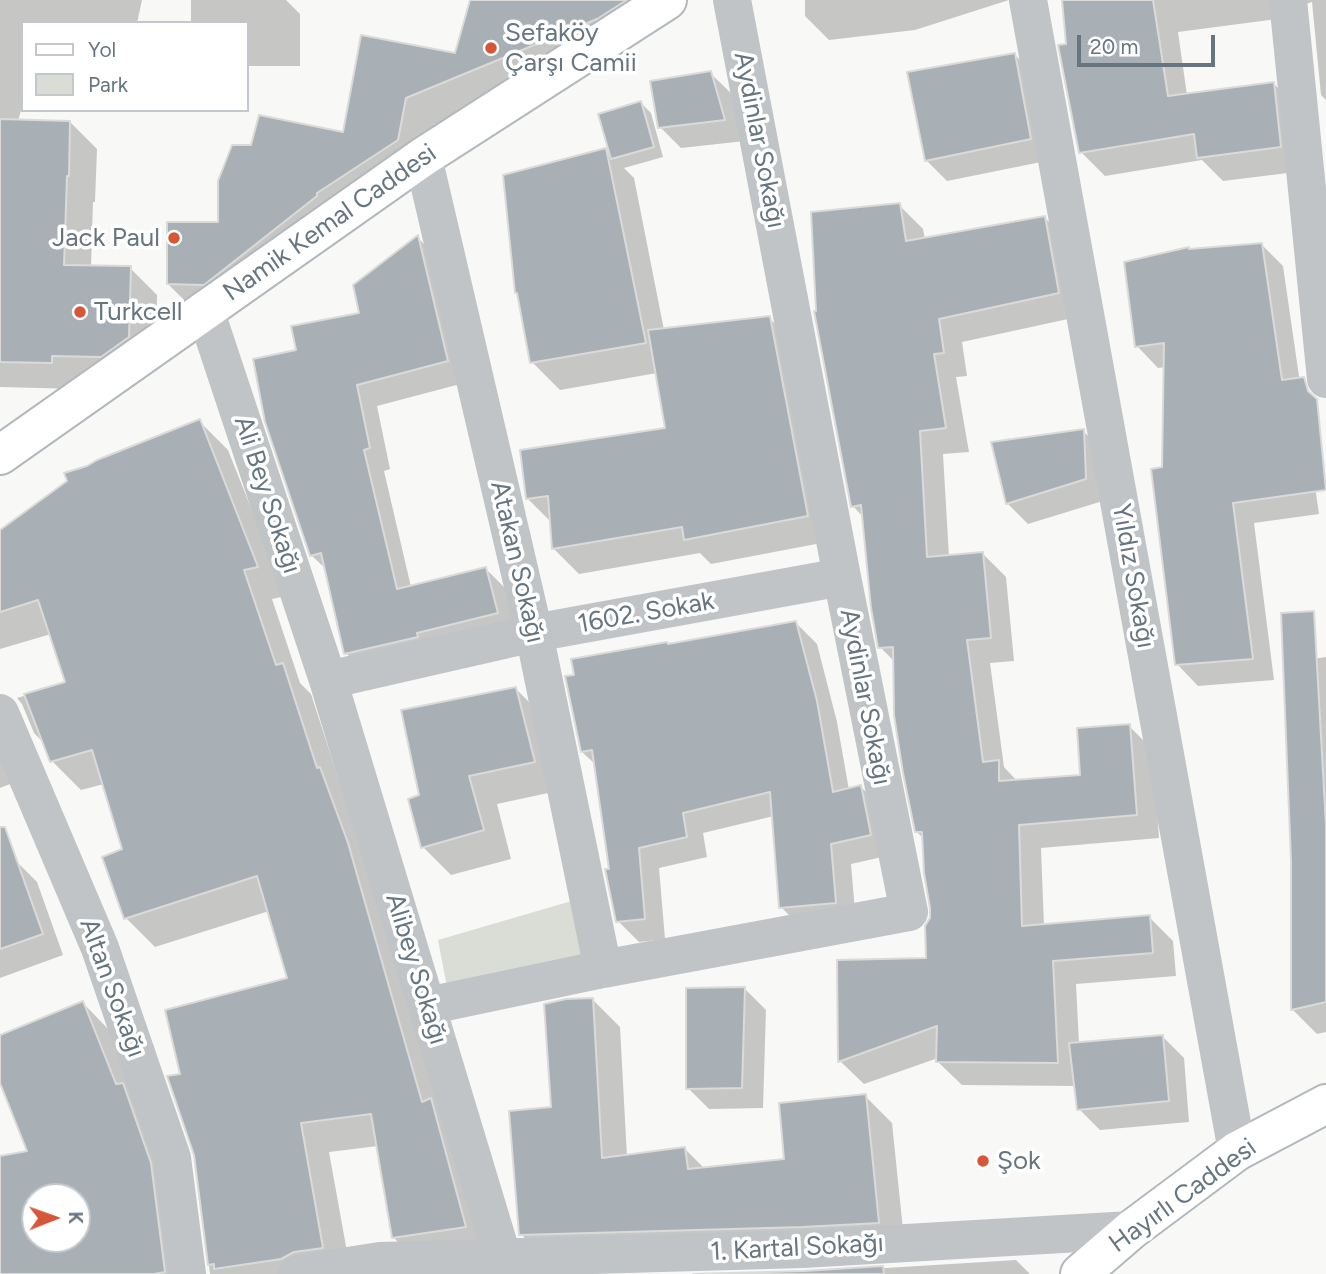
<!DOCTYPE html>
<meta charset="utf-8">
<style>
body{margin:0}
#map{position:relative;width:1326px;height:1274px;overflow:hidden;background:#f8f8f6;font-family:Figtree,sans-serif}
canvas{display:block}
.legend{position:absolute;left:21px;top:21px;width:228px;height:91px;box-sizing:border-box;background:#fff;border:2px solid #c2c8cc;margin:0;padding:9px 12px;list-style:none;font-size:21px;color:#66757f}
.legend li{display:flex;align-items:center;gap:14px;height:35px}
.legend b{width:35px;border:2px solid #c2c8cc}
.north{position:absolute;left:21px;top:1183px;width:70px;height:70px;box-sizing:border-box;background:#fff;border:2px solid #c2c8cc;border-radius:50%;rotate:89deg;font-size:19px;font-weight:700;line-height:28px;text-align:center;color:#66757f}
.north::after{content:'';display:block;margin:auto;width:24px;height:32px;background:#d65638;clip-path:polygon(50% 0,100% 100%,50% 72%,0 100%)}
.scale{position:absolute;left:1077px;top:35px;width:138px;height:32px;box-sizing:border-box;border:4px solid #66757f;border-top:0;padding-left:9px;font-size:21px;line-height:24px;white-space:nowrap;color:#66757f;-webkit-text-stroke:5px #fff;paint-order:stroke}
</style>
<div id="map">
<canvas width="1326" height="1274"></canvas>
<ul class="legend">
<li><b style="height:9px;background:#fff"></b>Yol</li>
<li><b style="height:19px;background:#d9ddd6"></b>Park</li>
</ul>
<div class="north">K</div>
<div class="scale">20 m</div>
</div>
<script>
const c = document.querySelector('canvas').getContext('2d');
c.lineJoin = 'round';
function fill(path, color) {
  c.fillStyle = color;
  c.fill(path, 'evenodd');
}
function stroke(path, color, width, dash) {
  c.strokeStyle = color;
  c.lineWidth = width;
  c.lineCap = dash ? 'butt' : 'round';
  c.setLineDash(dash || []);
  c.stroke(path);
}
function label(font, color, halo, rows, align = 'center') {
  c.font = font + ' Figtree,sans-serif';
  c.lineWidth = 7;
  c.setLineDash([]);
  c.textBaseline = 'middle';
  c.strokeStyle = halo;
  c.fillStyle = color;
  for (const [text, x, y, turn = 0] of rows) {
    c.save();
    c.translate(x, y);
    c.rotate((+turn || 0) * Math.PI / 180);
    c.textAlign = isNaN(turn) ? turn : align;
    if (halo) c.strokeText(text, 0, 0);
    c.fillText(text, 0, 0);
    c.restore();
  }
}
const green = new Path2D(`
 M575,900l14,57 -141,35 -10,-52z`);
const shadow = new Path2D(`
 M0,0h142l-5,23h-114v80l-5,18 52,1 27,27 -2,53h-2l-2,65 39,1 27,27 -1,69 -78,25 -78,-2z
 M191,0h95l14,14v52h-53v-43h-56z
 M472,0h179l-26,47 -191,78 -8,43 -230,144 -28,-28 51,-61 33,-76 93,-13 111,-79z
 M805,0h204l-94,30 -86,10 -24,-24z
 M1064,0h262v100l-5,-5 -9,-93 -12,4 -8,11 -114,15 9,63 87,-11 24,24 6,63 -81,10 -21,-21 -97,16 -24,-24z
 M1015,55l21,21 15,84 -104,21 -21,-21z
 M710,73l22,21 13,47 -64,7 -21,-21z
 M641,103l10,10 12,44 -39,11 10,10 30,152 105,-12 26,25 37,198 -121,23 -11,-11 -121,21 -26,-26 -1,-25 -25,-25 140,-69 -10,-56 -97,17 -28,-28 74,-212 6,6z
 M899,205l24,24 2,10 119,-22 24,24 14,75 -120,26 5,34 -11,1 13,75 -26,2 6,103 34,-3 23,23 8,84 -24,2 14,104 14,15 64,-5 47,-51 24,24 6,88 -118,10 3,78 105,-9 24,24 3,35 -100,8 3,60 84,-7 21,21 5,64 -89,8 -21,-21 -3,-23 -114,-1 -24,-23v-4l-74,26 -24,-23 88,-101 4,-41 -8,-80 -7,-7 -22,-170 -15,-15 -16,-129 -11,-12z
 M417,237l21,21 30,124 -91,24 13,63 -6,2 27,116 75,-18 21,21 11,44 -151,40 -21,-21 -19,-83 -16,-15 -13,-203 63,-38z
 M1261,244l22,22 36,248 -65,9 20,157 -76,6 -21,-22 -14,-195 3,-102 -8,1 -21,-22 53,-95z
 M199,421l29,29 58,146 -14,3 28,84 11,11 185,571 -73,2 -29,-29 -16,-92 -49,6 22,122h-141l-15,-119 -13,-79 107,-96 -20,-69 -114,36 -29,-29 -2,-68 -20,-66 -23,6 -29,-29 -7,-17 -11,-11 -12,-29 -5,-6 50,-15 -16,-49 -51,15v-117z
 M1083,431l21,21 2,48 -78,24 -21,-21z
 M796,623l21,21 20,78 12,68 12,-3 21,21 9,47 -40,9 5,59 -54,5 -21,-21 -7,-91 -71,17 4,24 -48,11 6,71 -26,3 -21,-21 -23,-157 -13,-12 87,-106z
 M1326,657v375l-9,2 -24,-24 -1,-149 -7,-198z
 M515,688l29,29 18,73 -65,14 14,55 -60,16 -28,-28 -2,-50z
 M0,731l20,49 -20,8z
 M16,861l21,21 26,73 -63,23v-111z
 M745,989l21,21 -3,98 -54,1 -21,-21z
 M592,999l28,28 7,130 58,-8 20,20 81,-9 79,-64 27,27 13,126 -357,13 -27,-28 32,-125z
 M83,1003l29,30 78,241h-190v-117l30,-5 -30,-73v-42zM35,1197h42v42h-42z
 M1016,1260l14,14h-275l49,-1z`);
const building = new Path2D(`
 M470,0h157l-30,19 -191,79 -8,42 -81,53v3l-113,89 -37,-1v-62h51v-41l14,-36h19l8,-30 84,17 18,-97 94,18z
 M1062,0h91l15,96 106,-14 7,65 -84,11 -3,-24 -115,19 -21,-108 8,-1z
 M1015,53l16,86 -106,22 -18,-89z
 M711,71l14,49 -67,8 -8,-47z
 M641,101l13,46 -43,12 -13,-45z
 M0,119l70,2 -1,55h-2l-3,89 67,1 -2,71 -28,20 -49,-1v7l-52,-1z
 M606,148l40,195 -116,20 -13,-70h-2l-12,-118z
 M900,203l6,38 139,-25 14,77 -120,26 5,34 -10,1 12,74 -26,3 7,126 56,-5 8,86 -24,2 16,122 16,-2v21l81,-6 -3,-47 53,-4 7,91 -118,10 3,101 128,-11 3,38 -100,8 5,102 -122,-1 1,-36 -99,36 -1,-102 89,-2 -1,-32 5,-8v-10l-6,-35 -2,-41h-7l-12,-59 -9,-58 -1,-68 -15,1 -7,-40 -10,-103 -10,2 -37,-196h2l-5,-99z
 M418,235l30,126 -91,24 13,63 -6,2 33,139 89,-22 12,46 -81,20 1,4 -74,17 -23,-101 -11,3 -45,-134 -12,-63 43,-9 -5,-24 68,-13 -6,-28z
 M1262,243l20,137 22,-3 4,14 9,8 9,91 -93,13 20,156 -78,6 -24,-196 11,-2 2,-124 -29,4 -11,-85 65,-15v2z
 M770,316l38,200 -124,24 -2,-13 -130,22 -4,-53 -22,3 -6,-49 145,-22 -17,-98z
 M200,419l58,148 -14,3 32,95 7,-2 34,105 3,-1 28,76 74,259 9,-4 35,129 -74,11 -21,-124 -70,9 22,125 -29,4 -13,7 -67,10v-5l-6,1 -14,-110 -27,-79 13,-2 -15,-64 122,-32 -30,-102 -133,43 -22,-62 20,-8 -30,-99 -42,12 -26,-68 41,-12 -27,-82 -38,12v-82l67,-49 -3,-8 23,-7 10,-6z
 M1084,429l2,50 -80,25 -15,-62z
 M1314,611l12,215v176l-35,8v-149l-10,-248z
 M796,621l21,80 16,91 28,-7 10,50 -40,9 5,59 -57,5 -9,-116 -87,21 4,24 -48,11 6,71 -29,3 -11,-53h4l-17,-119 -11,2 -16,-76 9,-1 -3,-16 96,-17 1,2z
 M516,687l19,75 -66,14 15,54 -63,18 -13,-49 11,-4 -18,-85z
 M0,827h5l38,107 -43,15z
 M745,987l-3,101 -56,1v-101z
 M593,998l9,160 83,-11 3,22 96,-10 -5,-56 87,-9 13,129 -77,4 -283,8 -10,-124 42,-4 -7,-103 22,-5z
 M83,1001l33,83 7,-1 28,80 14,109 -11,2h-154v-118l27,-5 -27,-68v-48zM35,1197h42v42h-42z
 M1163,1035l6,66 -92,9 -8,-67z
 M883,1266l1,8h-191l111,-3z`);
const minor = new Path2D(`
 M1028,0l209,1151
 M1288,0l38,379
 M423,157l111,476 69,336
 M205,310l123,370 175,579
 M328,680l206,-47 308,-56
 M0,713l100,235 72,210 15,116
 M427,1006l176,-37 306,-57 -67,-335 -110,-577
 M297,1274l83,-13 423,-12 328,-19`);
const secondary = new Path2D(`
 M0,455l423,-298 244,-157
 M1080,1274l51,-44 106,-79 89,-47`);
const markers = [
 [491,48,7,"#d65638"],
 [174,238,7,"#d65638"],
 [80,312,7,"#d65638"],
 [983,1161,7,"#d65638"]
];
const poiNames = [
 ["Sefaköy",505,33],
 ["Çarşı Camii",505,63],
 ["Jack Paul",160,238,"right"],
 ["Turkcell",94,312],
 ["Şok",997,1161]
];
const streetNames = [
 ["Aydinlar Sokağı",759,140,79],
 ["Namik Kemal Caddesi",330,223,-35],
 ["Ali Bey Sokağı",267,495,72],
 ["Atakan Sokağı",517,562,77],
 ["Yıldız Sokağı",1133,576,80],
 ["1602. Sokak",646,613,-10],
 ["Aydinlar Sokağı",865,697,79],
 ["Alibey Sokağı",416,969,73],
 ["Altan Sokağı",112,988,70],
 ["Hayırlı Caddesi",1183,1196,-36],
 ["1. Kartal Sokağı",797,1248,-3]
];
fill(green, '#d9ddd6');
fill(shadow, '#0003');
fill(building, '#a8afb5');
stroke(building, '#dadad8', 2);
stroke(secondary, '#b2b8bc', 42);
stroke(minor, '#c0c4c7', 38);
stroke(secondary, '#fff', 38);
for (const [x, y, r, color] of markers) {
  const dot = new Path2D();
  dot.arc(x, y, r, 0, 2 * Math.PI);
  c.fillStyle = color;
  c.fill(dot);
  stroke(dot, '#fff', 2.5);
}
label('26px', '#66757f', '#fff', poiNames, 'left');
label('26px', '#66757f', '#fff', streetNames);
</script>
